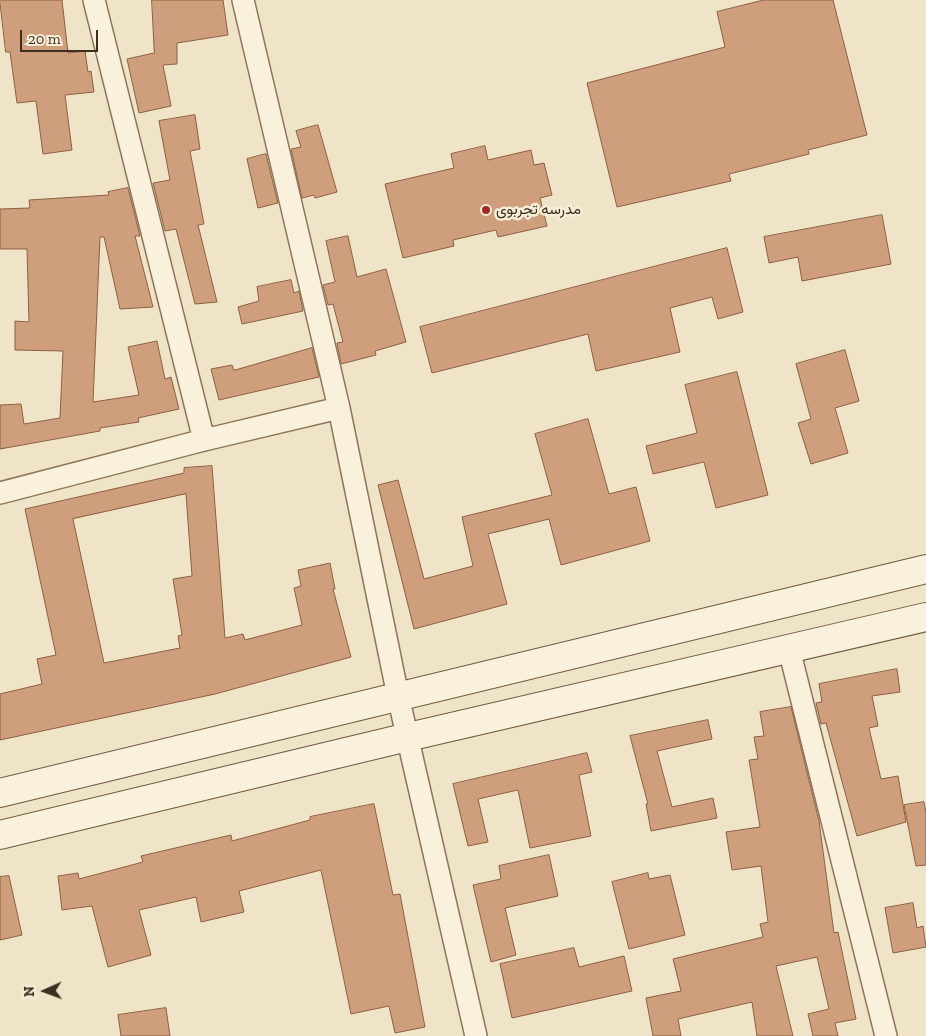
<!DOCTYPE html>
<meta charset="utf-8">
<style>
body{margin:0}
#map{position:relative;width:926px;height:1036px;overflow:hidden;background:#f0e4c8;font-family:"Zilla Slab",serif}
canvas{display:block}
.north{position:absolute;left:20px;top:966px;width:50px;height:50px;-webkit-text-stroke:4px #f7eed8;paint-order:stroke;rotate:268deg;font-size:14px;font-weight:700;line-height:20px;text-align:center;color:#3d2e20}
.north::after{content:'';display:block;margin:auto;width:18px;height:22px;background:#3d2e20;clip-path:polygon(50% 0,100% 100%,50% 72%,0 100%)}
.scale{position:absolute;left:20px;top:30px;width:78px;height:22px;box-sizing:border-box;border:2px solid #3d2e20;border-top:0;padding-left:6px;font-size:15px;line-height:18px;white-space:nowrap;color:#3d2e20;-webkit-text-stroke:4px #f7eed8;paint-order:stroke}
</style>
<div id="map">
<canvas width="926" height="1036"></canvas>
<div class="north">N</div>
<div class="scale">20 m</div>
</div>
<script>
const c = document.querySelector('canvas').getContext('2d');
c.lineJoin = 'round';
function fill(path, color) {
  c.fillStyle = color;
  c.fill(path, 'evenodd');
}
function stroke(path, color, width, dash) {
  c.strokeStyle = color;
  c.lineWidth = width;
  c.lineCap = dash ? 'butt' : 'round';
  c.setLineDash(dash || []);
  c.stroke(path);
}
function label(font, color, halo, rows, align = 'center') {
  c.font = font + ' "Zilla Slab",Vazirmatn,serif';
  c.lineWidth = 5;
  c.setLineDash([]);
  c.textBaseline = 'middle';
  c.strokeStyle = halo;
  c.fillStyle = color;
  for (const [text, x, y, turn = 0] of rows) {
    c.save();
    c.translate(x, y);
    c.rotate((+turn || 0) * Math.PI / 180);
    c.textAlign = isNaN(turn) ? turn : align;
    if (halo) c.strokeText(text, 0, 0);
    c.fillText(text, 0, 0);
    c.restore();
  }
}
const building = new Path2D(`
 M0,0h62l6,53 17,-2 3,21 3,-1 3,21 -29,3 7,55 -29,4 -7,-53 -19,2 -7,-51h-4z
 M152,0h71l5,35 -51,8v21l-14,1 8,41 -32,7 -12,-54 27,-6z
 M764,0h69l34,135 -59,15 1,4 -80,20 2,7 -114,26 -30,-124 138,-36 -8,-35z
 M195,115l5,34 -10,2 14,73 -6,1 19,77 -22,2 -19,-75 -11,2 -12,-48 17,-3 -11,-59z
 M318,125l19,67 -22,6 -1,-3 -12,3 -11,-49 10,-2 -5,-16z
 M485,146l3,14 43,-10 3,15 10,-2 8,32 -12,3 7,28 -49,11 -2,-7 -43,10 1,6 -51,12 -18,-74 69,-16 -3,-14z
 M266,154l12,49 -20,5 -11,-49z
 M128,188l12,48h-5l18,71 -33,2 -16,-72h-4l-7,165 46,-7 -11,-48 29,-6 8,38 6,-2 8,32 -41,9 1,4 -39,6v3l-100,18v-44l21,-1 3,20 36,-6 3,-67 -48,-1v-29l14,1 -2,-73h-27v-40l30,-1 -1,-8 80,-5 -1,-3z
 M882,215l9,49 -89,17 -4,-24 -29,6 -5,-26z
 M348,236l9,41 29,-8 20,73 -31,9 1,4 -35,9 -4,-21 6,-1 -10,-38 -5,1 -5,-20 12,-3 -9,-41z
 M727,248l16,64 -25,7 -6,-22 -42,11 10,44 -84,19 -8,-37 -156,39 -12,-46z
 M291,280l3,13 5,-2 4,20 -61,13 -4,-17 21,-6 -2,-14z
 M312,348l7,29 -100,23 -8,-31 21,-4 2,5z
 M845,350l14,51 -24,7 13,45 -37,11 -13,-41 13,-4 -15,-55z
 M737,372l31,123 -52,13 -12,-46 -51,12 -7,-28 51,-13 -12,-48z
 M588,419l21,75 27,-7 14,54 -89,24 -12,-46 -61,15 19,70 -93,25 -36,-144 20,-5 26,99 49,-13 -11,-49 90,-22 -17,-61z
 M212,466l13,172 18,-4 2,6 57,-15 -8,-37 7,-2 -3,-16 32,-7 5,26h-2l18,68 -136,37 -215,46v-46l42,-10 -5,-25 19,-4 -31,-146 159,-36v-5zM186,494l6,82 -19,3 9,56 -4,1 2,12 -76,15 -31,-144z
 M897,669l3,23 -28,4 6,30 -9,2 12,51 17,-3 8,46 -49,14 -31,-113 -5,1 -5,-21 6,-1 -3,-18z
 M791,707l28,114 15,112 4,-1 18,87 -21,4 3,13h-25l-5,-22 21,-5 -12,-52 -41,9 17,70h-36l-5,-34 -74,17 3,17h-28l-7,-38 35,-7 -8,-32 90,-22 -3,-13 8,-2 -7,-56 -29,4 -6,-38 34,-5 -11,-67 9,-1 -4,-22 10,-1 -4,-24z
 M708,720l4,19 -55,12 15,56 41,-9 4,20 -66,13 -5,-27h2l-18,-68z
 M587,753l5,19 -13,3 12,61 -61,12 -12,-58 -40,9 10,43 -20,4 -15,-62z
 M924,802l2,11v52l-10,1 -12,-61z
 M374,804l19,91 7,-1 25,133 -30,6 -6,-27 -38,8 -30,-144 -82,21 5,21 -43,10 -5,-25 -57,13 12,45 -43,12 -16,-61 -30,4 -4,-34 20,-3 1,6 64,-17 -2,-6 90,-21 1,6 78,-21v-3z
 M549,855l9,41 -53,12 11,47 -25,7 -18,-77 28,-6 -2,-13z
 M648,873l1,6 21,-4 15,60 -56,14 -17,-67z
 M9,876l13,59 -22,5v-63z
 M913,903l4,25 6,-2 3,21 -33,6 -8,-45z
 M574,948l5,19 45,-11 8,35 -120,27 -12,-54z
 M166,1008l4,28h-49l-3,-21z`);
const street = new Path2D(`
 M94,0l110,440
 M243,0l96,408 59,288 78,340
 M0,493l204,-53 135,-32
 M789,649l97,387`);
const secondary = new Path2D(`
 M0,793l926,-224
 M0,835l408,-98 518,-120`);
const markers = [
 [486,210,5,"#9e2a2b"]
];
const poiNames = [
 ["مدرسه تجربوى",496,210]
];
fill(building, '#cf9f7d');
stroke(building, '#8d5f41', 1);
stroke(street, '#8d765c', 24);
stroke(secondary, '#6f573f', 30);
stroke(street, '#faf1dc', 21);
stroke(secondary, '#faf1dc', 28);
for (const [x, y, r, color] of markers) {
  const dot = new Path2D();
  dot.arc(x, y, r, 0, 2 * Math.PI);
  c.fillStyle = color;
  c.fill(dot);
  stroke(dot, '#f7eed8', 2);
}
label('15px', '#3d2e20', '#f7eed8', poiNames, 'left');
</script>
